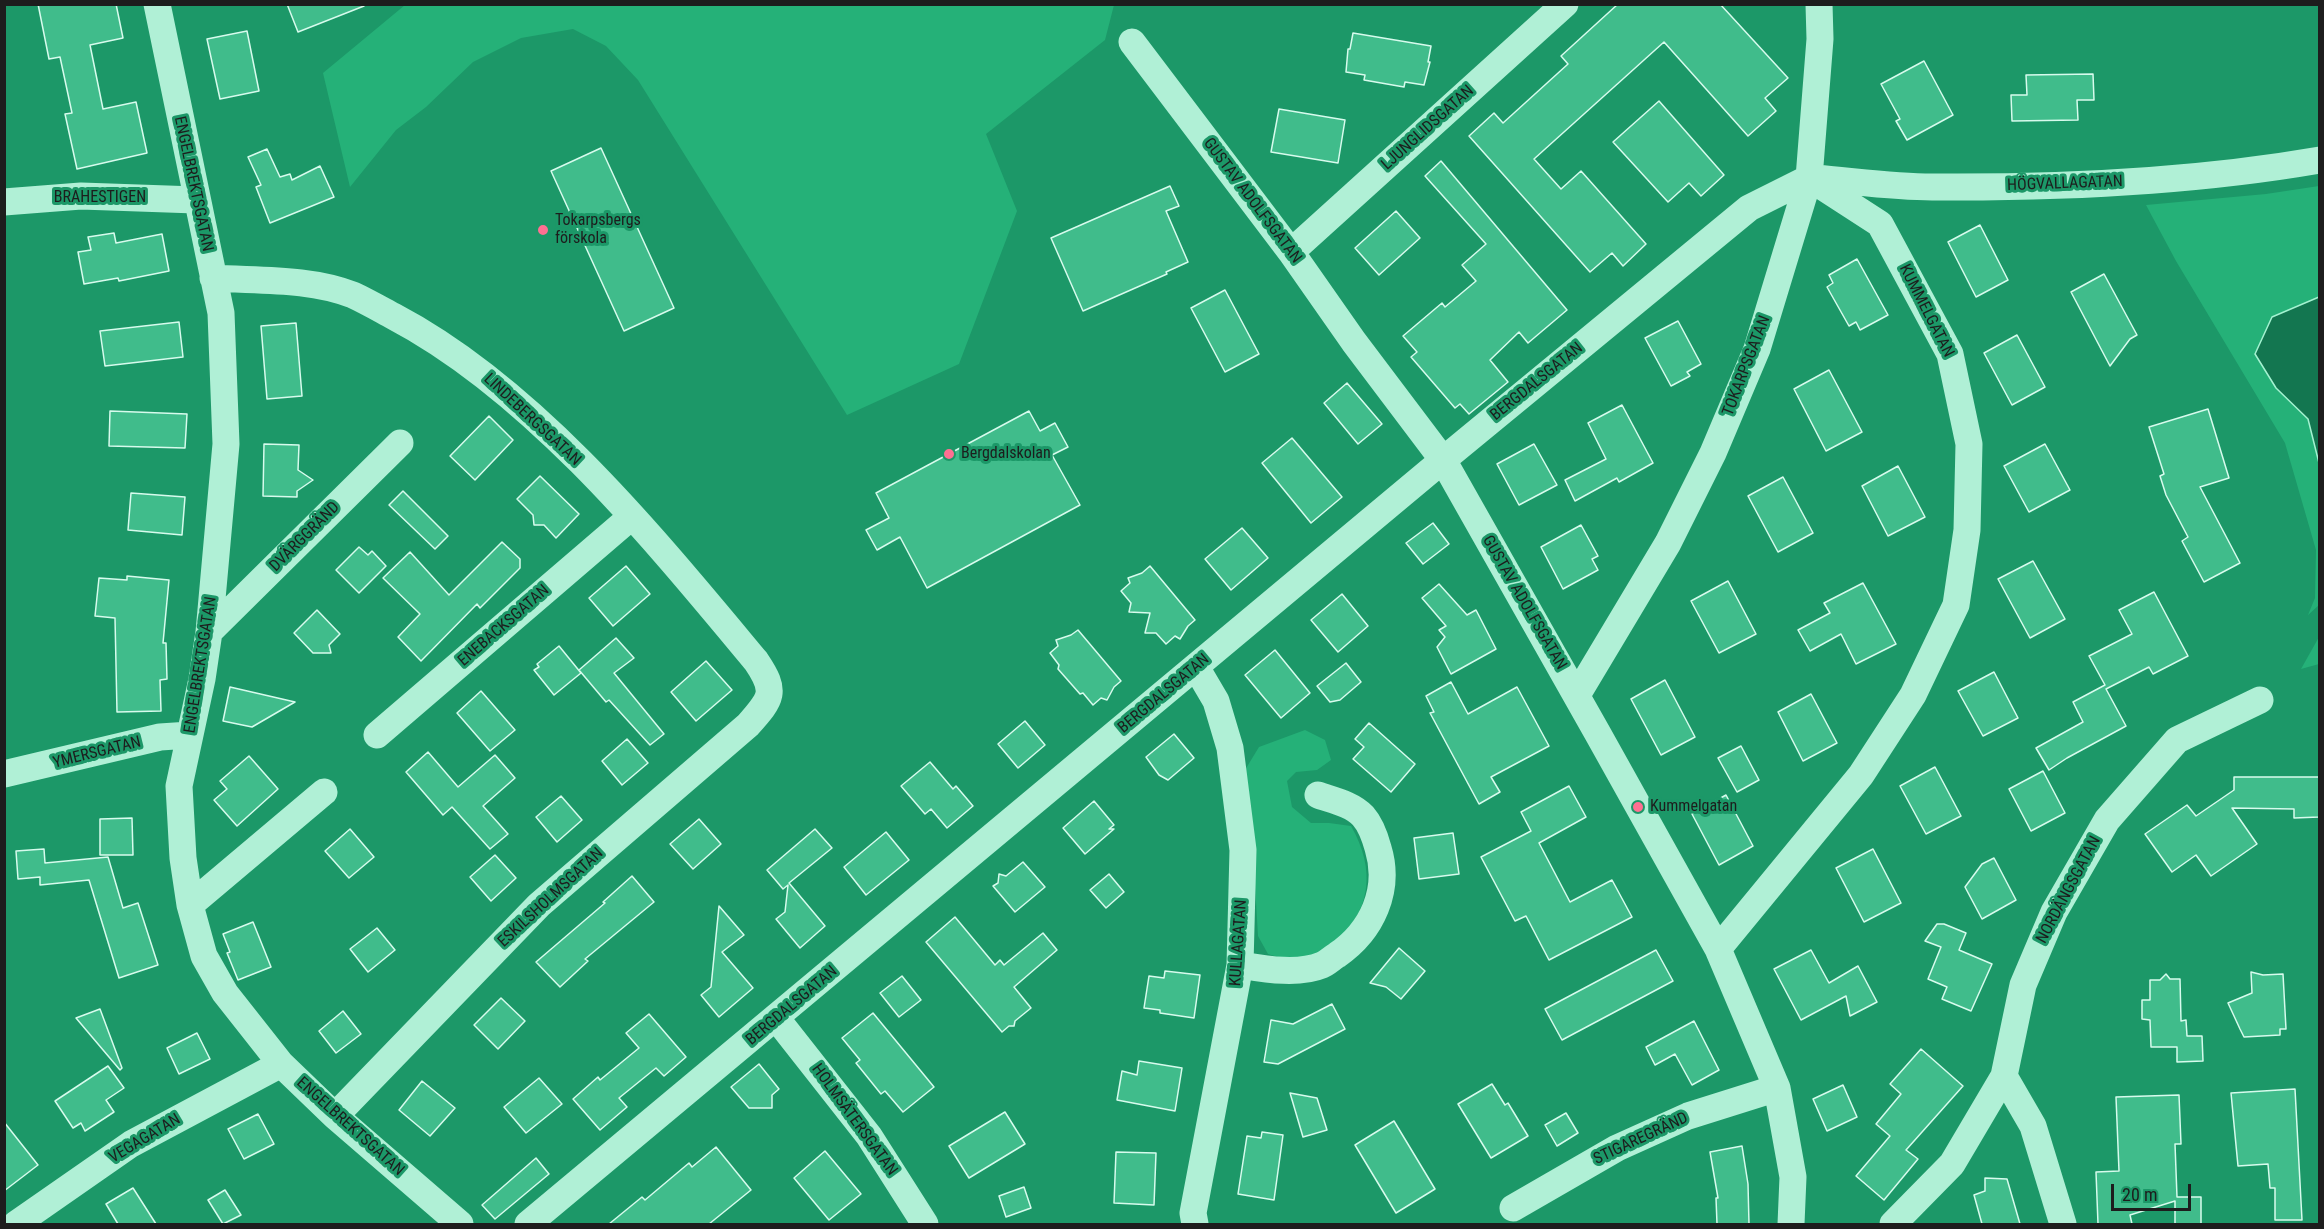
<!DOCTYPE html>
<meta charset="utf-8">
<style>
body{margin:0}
#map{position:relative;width:2324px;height:1229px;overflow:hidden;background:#1c9868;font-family:"Roboto Condensed",sans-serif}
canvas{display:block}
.frame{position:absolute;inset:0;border:6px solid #1d1d1d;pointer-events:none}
.scale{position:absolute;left:2111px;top:1184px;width:80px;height:27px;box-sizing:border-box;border:3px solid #1d1d1d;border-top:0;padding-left:8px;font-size:18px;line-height:21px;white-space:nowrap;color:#1d1d1d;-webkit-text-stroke:4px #1c9868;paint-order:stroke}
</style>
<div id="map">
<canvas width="2324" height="1229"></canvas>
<div class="frame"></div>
<div class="scale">20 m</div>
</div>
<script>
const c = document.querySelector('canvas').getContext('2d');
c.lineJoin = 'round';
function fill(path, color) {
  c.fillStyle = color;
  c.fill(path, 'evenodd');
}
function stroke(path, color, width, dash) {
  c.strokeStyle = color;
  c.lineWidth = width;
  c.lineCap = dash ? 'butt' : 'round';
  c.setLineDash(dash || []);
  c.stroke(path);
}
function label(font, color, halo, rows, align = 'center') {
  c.font = font + ' "Roboto Condensed",sans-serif';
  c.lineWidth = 6;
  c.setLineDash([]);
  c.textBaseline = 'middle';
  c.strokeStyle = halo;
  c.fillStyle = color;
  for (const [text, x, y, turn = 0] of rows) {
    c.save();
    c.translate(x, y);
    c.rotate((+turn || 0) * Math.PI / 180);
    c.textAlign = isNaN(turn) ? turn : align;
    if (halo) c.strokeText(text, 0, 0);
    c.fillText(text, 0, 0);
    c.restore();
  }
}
const green = new Path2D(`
 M405,5v-1l709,1 -9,35 -119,94 31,77 -58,153 -112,51 -209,-335 -32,-34 -33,-17 -52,9 -48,24 -47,45 -30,23 -46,57 -27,-114z
 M2319,186v111l-47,20 4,71 32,31 11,44v142l-11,10 7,-17 1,-48 -31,-107 -109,-182 -30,-56 120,-11z
 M2319,637v27l-18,5z
 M1305,730l20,10 6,20 -14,10 -21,2 -9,9 5,26 19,16h18l22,3c25,43 21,87 -19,118 -24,18 -37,19 -64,10l-10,-18 -7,-120 -6,-46 14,-23z`);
const water = new Path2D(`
 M2319,297v166l-11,-44 -32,-31 -21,-34 17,-37z`);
const building = new Path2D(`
 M38,4h78l7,34 -33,7 13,64 33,-7 11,51 -70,16 -12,-55 7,-1 -12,-56 -11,2z
 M287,4h76l1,2 -66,26z
 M1618,4h102l68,74 -23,20 11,13 -28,25 -84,-94 -130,117 27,30 20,-18 65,73 -23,22 -11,-13 -22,19 -121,-136 25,-23 9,10 65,-59 -7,-8z
 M247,31l12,60 -39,8 -13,-60z
 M1353,33l78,13 -3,16h2l-6,23 -19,-3 -1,5 -40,-7 1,-5 -19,-3 2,-23h2z
 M1924,61l29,54 -46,25 -11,-19 4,-2 -19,-35z
 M2093,74l1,26h-17l1,20 -66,1 -1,-26h16l-1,-20z
 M1659,101l65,74 -23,21 -12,-13 -21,19 -55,-60z
 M1279,109l66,11 -7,43 -67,-11z
 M601,148l73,160 -50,23 -73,-160z
 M267,149l13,28 10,-3 2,6 28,-14 14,31 -64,26 -14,-36 5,-2 -13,-28z
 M1441,161l126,149 -39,33 -9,-11 -29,28 18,22 -39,32 -9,-10 -5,4 -44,-51 6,-5 -14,-16 39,-33 3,4 31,-26 -14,-16 24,-21 -61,-68z
 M1170,186l9,20 -13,5 22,51 -22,10 1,2 -84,37 -32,-73z
 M1396,211l24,27 -41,37 -24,-27z
 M1980,225l28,55 -32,17 -28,-55z
 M114,233l2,10 46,-9 7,37 -50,10 -1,-3 -34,6 -6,-32 13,-2 -3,-13z
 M1857,259l31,56 -28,15 -4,-8 -7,4 -22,-39 6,-4 -4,-8z
 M2104,274l33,61 -7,4 -20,27 -39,-74z
 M1225,290l34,64 -34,18 -34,-64z
 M1678,321l23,43 -14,8 3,4 -19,10 -26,-48z
 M179,322l4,35 -78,9 -5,-35z
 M296,323l6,73 -35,3 -6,-73z
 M2017,335l28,52 -33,18 -28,-52z
 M1829,370l33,62 -36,19 -32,-62z
 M1347,383l35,41 -24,20 -34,-41z
 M1622,405l31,58 -34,19 -2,-4 -42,23 -10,-21 41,-21 -18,-36z
 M2208,409l21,69 -29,9 40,76 -36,19 -22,-41 6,-4 -22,-42 -6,-19 4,-2 -15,-47z
 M110,411l77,3 -2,34 -76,-2z
 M1029,411l11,20 15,-8 13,24 -16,8 28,50 -153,83 -27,-51 -23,13 -11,-20 23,-12 -13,-25z
 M489,416l24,24 -38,40 -25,-24z
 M1292,438l50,59 -31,26 -49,-60z
 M264,444l35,1 -1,25 15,10 -16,11v6l-34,-1z
 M1534,444l23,41 -38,20 -22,-41z
 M2045,444l25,46 -41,22 -25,-46z
 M1898,466l27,51 -37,19 -26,-50z
 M540,476l39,38 -23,24 -12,-13h-10l-1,-10 -16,-16z
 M1783,477l30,56 -35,19 -30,-56z
 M403,491l45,45 -13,13 -46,-44z
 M131,493l54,4 -3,38 -54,-5z
 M1433,523l16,21 -26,20 -17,-21z
 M1581,525l17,31 -6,3 6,11 -35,19 -22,-42z
 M1242,528l26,30 -37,32 -26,-31z
 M502,542l18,17v9l-40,40 -3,-4 -56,57 -23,-24 22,-23 -37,-36 27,-26 39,43z
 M359,547l9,8 4,-4 14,15 -27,27 -23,-23z
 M2033,561l32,58 -35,19 -32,-59z
 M626,566l24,28 -37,32 -24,-28z
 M1150,566l45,54 -7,6 -8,13 -5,-3 -9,8 -10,-11h-11l5,-20 -21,-1 2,-9 -10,-12 9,-8 -2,-5 14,-5z
 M127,576l42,4 -6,63h3l1,36 -7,1 1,31 -44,1 -2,-94 -20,-2 4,-38 28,2z
 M1728,581l28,53 -37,19 -28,-52z
 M1863,583l33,61 -40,20 -15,-30 -31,17 -12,-21 32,-17 -6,-10z
 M1439,584l28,31 9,-5 20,39 -45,25 -14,-27 8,-10 -6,-7 7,-4 -24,-28z
 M2154,592l34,64 -35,18 -4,-7 -43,22 20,37 -59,32 -18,12 -13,-22 47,-26 -10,-20 32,-17 -16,-29 43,-22 -13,-24z
 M1342,594l26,32 -30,26 -27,-32z
 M317,610l23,24 -11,11 2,8h-18l-19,-20z
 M1078,630l43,51 -7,6 -7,13 -6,-2 -8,7 -10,-12 -3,1 -22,-25 1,-4 -9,-12 8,-7 -2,-6 15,-5z
 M616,638l18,20 -20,15 50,61 -14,11 -41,-45 -3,2 -27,-32z
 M559,646l22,27 -27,22 -20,-25 5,-3 -2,-3z
 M1275,650l35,43 -29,25 -36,-43z
 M706,661l26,29 -36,31 -25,-29z
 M1346,663l15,19 -21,18 -10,2 -13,-16z
 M1994,672l24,46 -35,18 -25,-45z
 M1665,680l30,57 -34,18 -30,-56z
 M1451,682l17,32 49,-27 32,59 -58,31 9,15 -21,12 -49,-91 4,-1 -8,-16z
 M230,687l65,15 -43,25 -29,-6z
 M481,691l34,39 -25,21 -33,-38z
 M1811,694l26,49 -34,18 -25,-49z
 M1025,721l20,24 -27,23 -20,-24z
 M1369,723l46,41 -24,28 -38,-33 11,-12 -9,-8z
 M1174,734l20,24 -26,22 -9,-5 -13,-18z
 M627,739l21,24 -26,22 -20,-24z
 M1741,746l18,34 -22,12 -19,-34z
 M428,752l30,35 37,-32 20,23 -32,28 25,28 -18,15 -38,-42 -9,8 -37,-43z
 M249,756l29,33 -41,37 -23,-26 13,-11 -7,-8z
 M930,762l23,27 3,-3 17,20 -26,22 -16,-19 -6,5 -24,-28z
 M1935,767l26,49 -35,18 -26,-48z
 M2043,771l22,42 -34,18 -22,-42z
 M2234,777h85v40l-25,1v-9l-62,-1 25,36 -46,32 -15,-21 -24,17 -27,-38 42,-29 9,11 38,-26z
 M1569,786l17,31 -47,26 31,59 42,-22 20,37 -83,43 -23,-44 -11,5 -34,-64 50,-26 -10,-19z
 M1726,795l27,51 -34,19 -27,-51z
 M561,796l21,24 -25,22 -21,-25z
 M1094,801l20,24 -5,4h5l-29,25 -22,-26z
 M132,818l1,37h-33v-36z
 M699,819l22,25 -28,25 -23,-25z
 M350,829l24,28 -25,21 -24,-27z
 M815,829l17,19 -43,35 36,43 -25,22 -24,-29 9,-7 3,-27 -5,4 -16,-19z
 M886,832l23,28 -43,35 -22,-28z
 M1453,833l6,41 -40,5 -5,-41z
 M44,849l1,14 63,-6 15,51 15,-5 20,62 -39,13 -30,-98 -49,5v-8l-22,2 -2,-28z
 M1873,849l28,54 -37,19 -28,-54z
 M495,855l21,23 -25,23 -21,-24z
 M1994,858l22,42 -34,19 -17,-32 17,-23z
 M1023,862l22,25 -30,25 -22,-26 5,-3 1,-9 7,2z
 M1109,874l15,18 -18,16 -16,-18z
 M632,876l22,26 -69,57 3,2 -28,26 -24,-25 69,-59 -2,-1z
 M719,906l25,29 -22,17 31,36 -34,29 -18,-22 10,-8z
 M955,917l40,48 5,-5 4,5 39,-32 14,17 -43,37 17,21 -16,13 -1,5h-5l-7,6 -76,-90z
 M253,922l18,45 -33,13 -11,-27 3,-1 -7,-18z
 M1937,924h7l22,9 -7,17 33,14 -21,47 -29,-12 5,-12 -19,-8 13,-32 -16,-6z
 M377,928l18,22 -27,22 -18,-23z
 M1399,948l26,23 -24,28 -15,-12 -16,-4z
 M1656,950l17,31 -111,59 -17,-31z
 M1811,950l18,33 29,-17 19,36 -27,14 -4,-20 -45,24 -27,-51z
 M1165,971l35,4 -6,43 -34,-5v-3l-16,-2 5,-32 15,2z
 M2251,972l12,3 20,-1 3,55h-6v6l-36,2 -4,-8 -12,-26 24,-10z
 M2166,974l4,5h10l1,42 5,-1 1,16h15l1,25 -26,1v-15h-26l-1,-27 -8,-1v-19h8v-20h10z
 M902,976l19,24 -22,17 -19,-24z
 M501,998l24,23 -27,28 -24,-24z
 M1332,1004l13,25 -67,35 -14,-2 7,-42 22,4z
 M100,1009l22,59 -2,2 -44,-52z
 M343,1011l18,23 -25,19 -17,-22z
 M873,1013l61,74 -31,25 -18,-21 -4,3 -25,-31 4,-3 -18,-22z
 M649,1014l37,43 -22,19 -8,-8 -37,30 8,9 -27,23 -27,-31 25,-22 2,3 39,-32 -13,-15z
 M1694,1021l25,49 -27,15 -17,-31 -20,11 -9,-18z
 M197,1033l13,26 -31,15 -12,-26z
 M1921,1049l42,37 -57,64 12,9 -34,41 -28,-24 34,-40 -14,-12 25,-30 -11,-10z
 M1139,1061l43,7 -7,43 -58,-11 5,-29 15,4z
 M759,1064l20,25 -7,6v13h-23l-18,-21z
 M108,1066l16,22 -18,12 8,12 -29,19 -4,-8 -8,5 -18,-27z
 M539,1078l23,26 -36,29 -22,-26z
 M422,1081l33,27 -25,28 -31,-26z
 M1492,1084l13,21 3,-2 20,33 -37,22 -33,-54z
 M1843,1085l14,32 -30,14 -14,-32z
 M2295,1089l7,131h-27v-32h-5l-2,-24 -30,2 -7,-73z
 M1290,1093l27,5 10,32 -24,7z
 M2179,1095l2,49h-6l2,53h24v27h-26v-23l-45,14 2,9h-34l-2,-52 23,-1 -3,-74z
 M1005,1112l20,32 -56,34 -20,-32z
 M1566,1113l12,20 -21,13 -12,-21z
 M258,1114l16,30 -30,15 -16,-30z
 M1394,1121l41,68 -39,24 -41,-68z
 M4,1122l34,43 -34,26z
 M1262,1132l21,3 -9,65 -36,-6 9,-58 14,2z
 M1742,1146l6,38 1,40h-32l-1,-26h2l-8,-46z
 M716,1147l35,43 -42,34h-100l33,-27 3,3 44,-37 3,4z
 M825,1151l36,43 -32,26 -35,-42z
 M1116,1152l40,1 -2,52 -40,-2z
 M536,1158l13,16 -54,45 -13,-14z
 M1985,1178l22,1 13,45h-38l-8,-29 11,-4z
 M1024,1187l7,21 -25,9 -7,-21z
 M133,1188l23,36h-38l-12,-20z
 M225,1190l16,25 -18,9 -15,-24z`);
const minor = new Path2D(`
 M157,4l64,309 5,131 -17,188 -7,47 -23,107 4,72 7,47 14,51 21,37 56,71 54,52 125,108
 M1132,42l159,210 63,90 89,118 155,274 120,215 59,139 16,89 -2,47
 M1814,178c39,3 79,9 118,9 129,1 261,-5 388,-27
 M4,202l77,-6 115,4
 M1291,252l274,-248
 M213,278c46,3 97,0 140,17 13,6 27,14 40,21 141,74 262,224 363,345 21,31 16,37 -8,64l-209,180 -204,211
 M209,632l191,-189
 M1577,695l91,-152 45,-90 44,-104 52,-171 11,-139 -1,-35
 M377,735l254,-218
 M4,774l156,-37 30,-2
 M190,905l134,-113
 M1718,949l143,-174 52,-80 43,-90 11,-75 2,-86 -19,-90 -70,-130 -71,-46
 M1240,965c25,4 58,10 82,0 5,-2 10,-7 15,-10 35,-24 54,-65 41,-107 -3,-11 -7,-23 -15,-32 -11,-12 -31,-16 -45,-21
 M777,1019l92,117 56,88
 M2004,1076l29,50 30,98
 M1513,1208l104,-60 71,-32 89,-28
 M16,1224l115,-80 150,-80
 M528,1224l915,-764 306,-252 60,-30
 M1195,1224l-2,-11 47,-248 3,-115 -13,-102 -14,-47 -20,-34
 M1893,1224l59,-60 52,-88 19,-91 31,-73 53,-92 70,-80 83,-40`);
const markers = [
 [543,230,6,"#ff6f92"],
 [949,454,6,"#ff6f92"],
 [1638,807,6,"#ff6f92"]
];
const streetNames = [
 ["LJUNGLIDSGATAN",1428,128,-42],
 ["ENGELBREKTSGATAN",193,184,78],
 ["HÖGVALLAGATAN",2065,184,-2],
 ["BRAHESTIGEN",100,198],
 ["GUSTAV ADOLFSGATAN",1252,201,53],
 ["KUMMELGATAN",1926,311,63],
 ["TOKARPSGATAN",1747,366,-69],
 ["BERGDALSGATAN",1537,382,-39],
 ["LINDEBERGSGATAN",532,420,43],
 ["DVÄRGGRÄND",305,537,-45],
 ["GUSTAV ADOLFSGATAN",1524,603,60],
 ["ENEBACKSGATAN",504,626,-41],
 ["ENGELBREKTSGATAN",201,665,-81],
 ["BERGDALSGATAN",1164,694,-40],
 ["YMERSGATAN",97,753,-14],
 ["NORDÄNGSGATAN",2069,890,-62],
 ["ESKILSHOLMSGATAN",551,898,-43],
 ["KULLAGATAN",1239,943,-86],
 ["BERGDALSGATAN",792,1006,-40],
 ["HOLMSÄTERSGATAN",854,1120,54],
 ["ENGELBREKTSGATAN",350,1127,42],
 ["VEGAGATAN",145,1139,-31],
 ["STIGAREGRÄND",1641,1139,-25]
];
const poiNames = [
 ["Tokarpsbergs",555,221],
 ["förskola",555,239],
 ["Bergdalskolan",961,454],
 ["Kummelgatan",1650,807]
];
fill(green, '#25b178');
fill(water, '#137650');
stroke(water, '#a4f2d1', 1.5);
fill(building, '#40bc8b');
stroke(building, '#d7fbed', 1.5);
stroke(minor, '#b0f0d6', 27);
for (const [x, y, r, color] of markers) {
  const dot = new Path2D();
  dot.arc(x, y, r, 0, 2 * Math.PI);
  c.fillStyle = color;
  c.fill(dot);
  stroke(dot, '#1c9868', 2);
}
label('16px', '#1d1d1d', '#1c9868', streetNames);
label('16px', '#1d1d1d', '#1c9868', poiNames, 'left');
</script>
